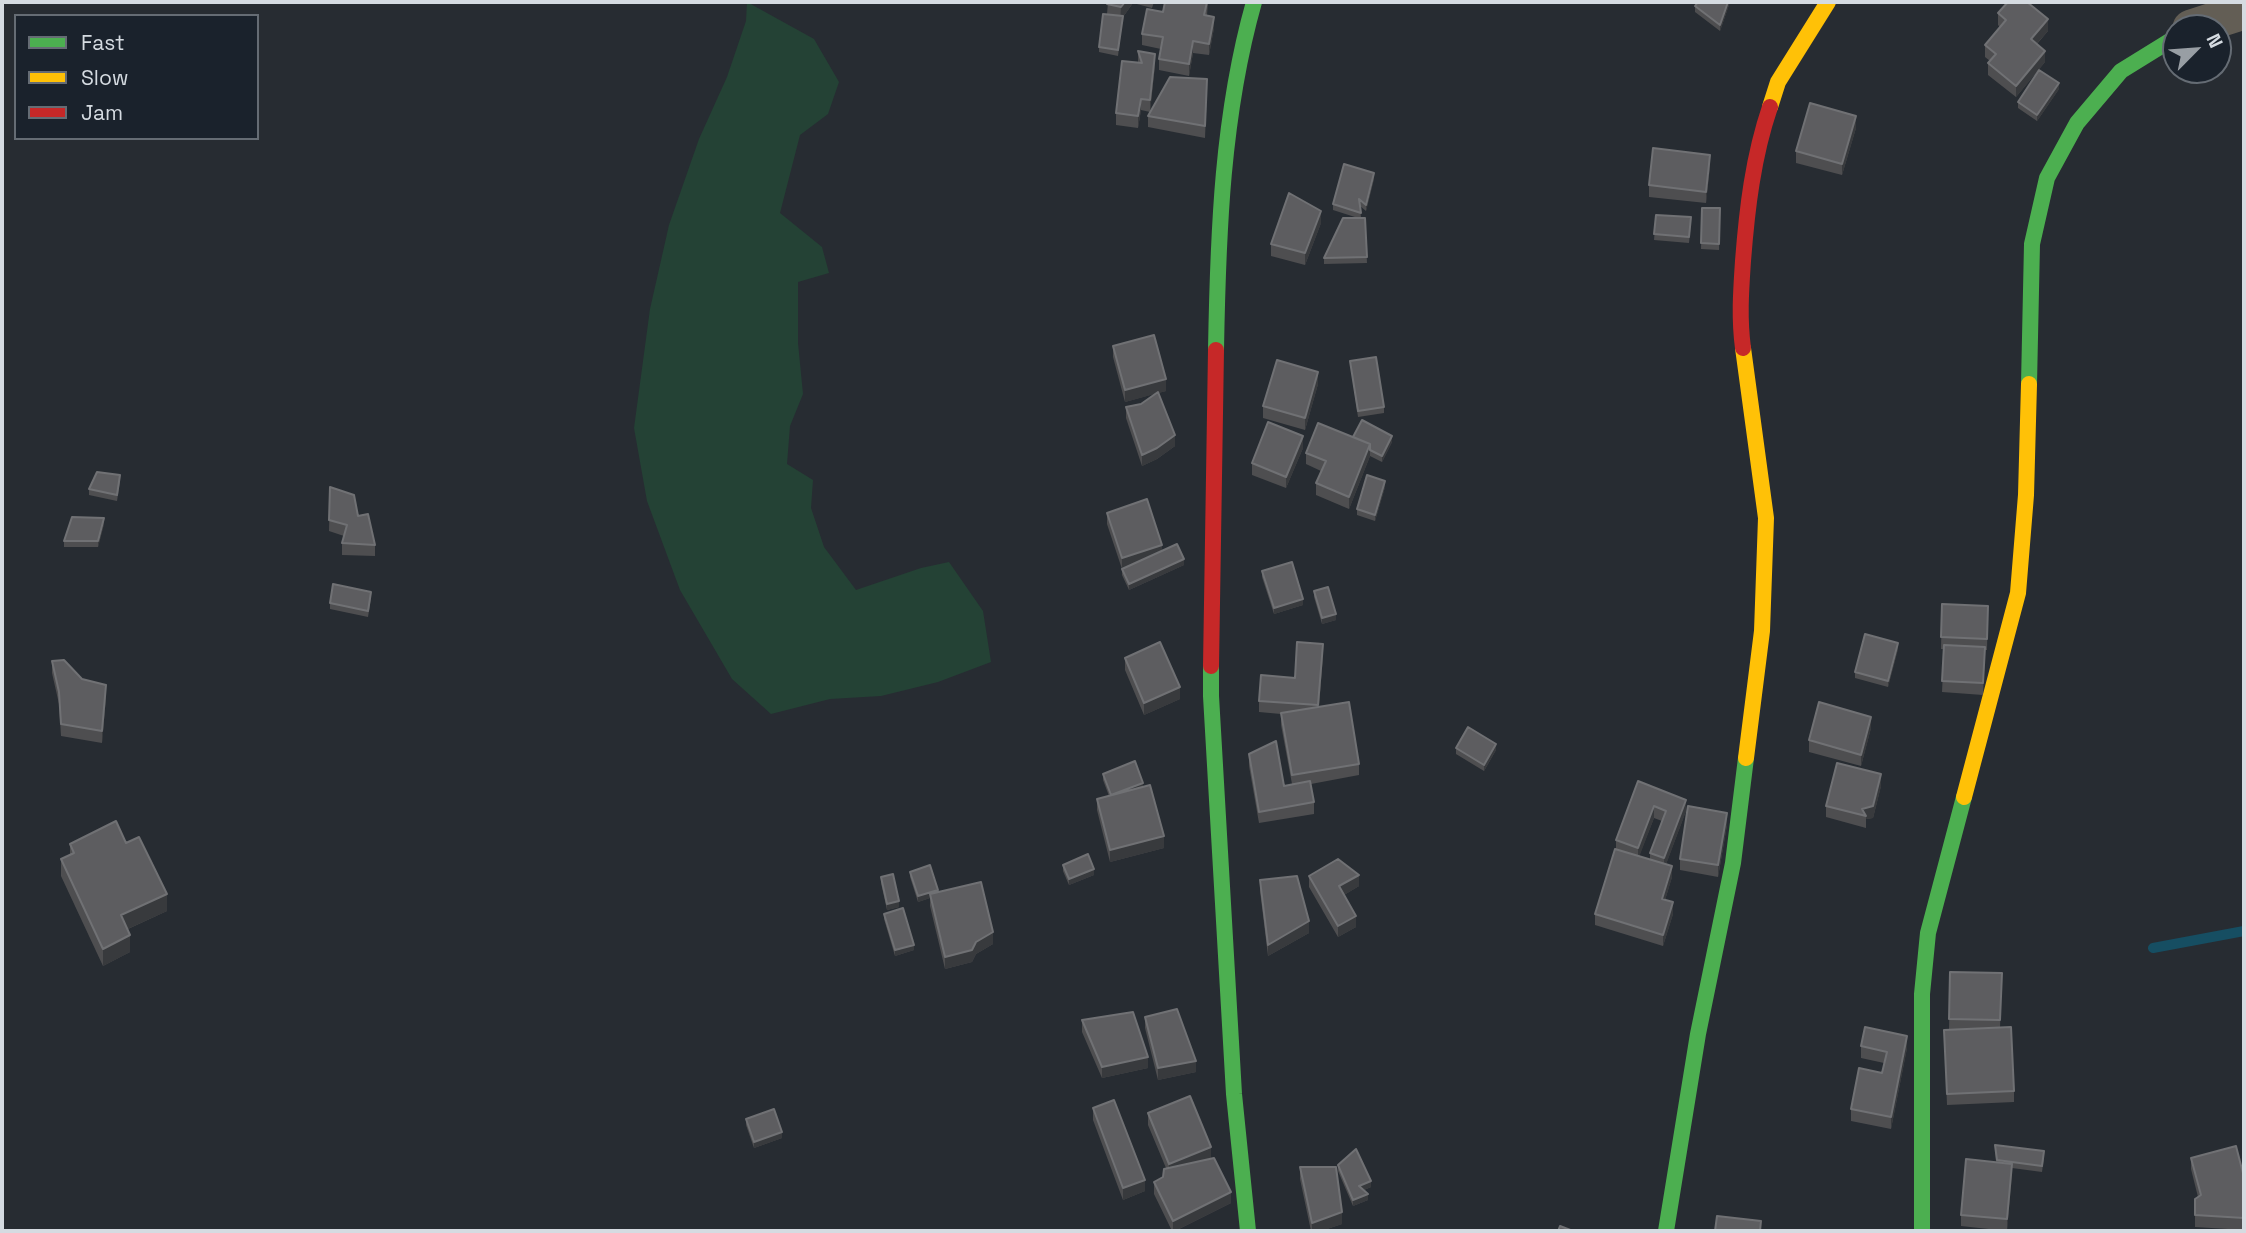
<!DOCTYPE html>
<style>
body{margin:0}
#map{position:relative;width:2246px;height:1233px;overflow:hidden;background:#272c32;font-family:"Space Grotesk",sans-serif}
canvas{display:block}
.frame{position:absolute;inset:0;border:4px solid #d5dbe1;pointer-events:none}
.legend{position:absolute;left:14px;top:14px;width:245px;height:126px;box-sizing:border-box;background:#1a222c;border:2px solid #656c74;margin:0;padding:9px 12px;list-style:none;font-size:21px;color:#d5dbe1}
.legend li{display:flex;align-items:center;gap:14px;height:35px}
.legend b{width:35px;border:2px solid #656c74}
.north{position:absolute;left:2162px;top:14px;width:70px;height:70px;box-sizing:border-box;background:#1a222c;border:2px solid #656c74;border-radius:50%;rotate:65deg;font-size:19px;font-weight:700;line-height:28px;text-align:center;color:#d5dbe1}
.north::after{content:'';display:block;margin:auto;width:24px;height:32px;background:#989ea4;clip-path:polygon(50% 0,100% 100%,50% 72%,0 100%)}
</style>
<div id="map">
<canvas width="2246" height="1233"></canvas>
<div class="frame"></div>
<ul class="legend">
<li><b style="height:9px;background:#4caf50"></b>Fast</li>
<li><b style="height:9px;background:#ffc107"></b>Slow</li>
<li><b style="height:9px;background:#c62828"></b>Jam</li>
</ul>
<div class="north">N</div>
</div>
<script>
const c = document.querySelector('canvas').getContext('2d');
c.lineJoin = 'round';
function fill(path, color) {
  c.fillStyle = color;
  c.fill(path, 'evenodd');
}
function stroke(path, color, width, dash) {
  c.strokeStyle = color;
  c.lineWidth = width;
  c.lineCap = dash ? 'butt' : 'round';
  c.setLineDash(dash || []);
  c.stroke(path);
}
const green = new Path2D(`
 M747,2l67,37 25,43 -11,32 -28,21 -20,78 42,34 7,26 -31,9v61l5,51 -13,32 -3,38 26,16 -2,28 13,39 32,43 65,-22 28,-6 34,49 8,51 -53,20 -57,14 -51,3 -59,15 -39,-35 -52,-89 -33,-89 -13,-73 16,-119 19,-84 30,-86 28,-62 19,-56z`);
const stream = new Path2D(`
 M2153,948l91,-17`);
const street = new Path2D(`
 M2191,28l53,-17`);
const fast = new Path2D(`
 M1216,350c2,-116 6,-235 38,-348
 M2029,384l3,-140 15,-66 30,-55 44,-52 55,-34
 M1211,666v30l23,398 14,137
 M1666,1231l32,-197 35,-171 13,-105
 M1922,1231v-237l6,-61 36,-136`);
const slow = new Path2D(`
 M1770,107l8,-25 50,-80
 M1743,348l23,170 -4,113 -16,127
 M1964,797l54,-204 8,-98 3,-111`);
const jam = new Path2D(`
 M1743,348c-4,-30 -2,-57 0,-87 4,-52 10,-104 27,-154
 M1211,666l5,-316`);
const wall = new Path2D(`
 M1108,2h46l-2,6 -19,-5 -10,14 -5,39 -19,-4v-5l8,-33z
 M1208,2l-1,13 7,13 -5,27 -16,-2 -4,23 -30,-6v-11l2,-10 -19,-4v-11z
 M1730,2l-10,29 -25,-19v-6z
 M1998,13l50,18 -11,13 8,18 -29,35 -28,-22v-12l2,-2 -5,-4v-12l15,-18 -2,-2z
 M1138,51l17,14 -5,47 -9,-2 -3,18 -22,-3v-12l22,-50z
 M2059,89l-22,32 -19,-13v-6z
 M1207,90l-2,48 -57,-11v-11z
 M1856,128l-14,47 -46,-12v-12z
 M1710,166l-4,37 -57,-6v-12z
 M1374,179l-8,32 -6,-5 1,12h4l2,45 -43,1v-6l34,-40 -25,-8v-6z
 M1702,208h18l-1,42 -18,-1z
 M1656,215l35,8 -2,20 -35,-3z
 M1321,223l-16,42 -34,-9v-12z
 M1113,346l53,45 -8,2 17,53 -18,13 -15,7 -16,-48v-11l15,-3 16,-11 -32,9 -12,-45z
 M1350,361l34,46v6l-26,4z
 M1318,384l-13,46 -42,-12v-12z
 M1353,437l39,5 -10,20 -12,-6 -21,53 -33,-14v-12l5,-12 -15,-7v-11z
 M1303,448l-17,40 -34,-13v-12z
 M120,481l-3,20 -28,-6v-6z
 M330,487l28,29 17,29v11l-33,-1v-12l2,-7 -15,-5z
 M1385,487l-10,34 -18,-6v-6z
 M1107,513l55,38 22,14 -55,25 -7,-15v-6l-15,-45z
 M104,524l-6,23h-34v-6z
 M1262,571l41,34 -29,9 -12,-37z
 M1314,591l22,29 -14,4 -8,-27z
 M371,598l-3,19 -38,-8v-6z
 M1942,604l46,2 -1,44h-2l-2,45 -41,-3 2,-43h-3z
 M1898,649l-10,38 -33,-9v-6z
 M1323,655l-4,52 40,57v11l-48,9 3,18v12l-55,9 -10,-57v-12l35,32 8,-2 -11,-59v-11l-22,-2v-11l36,-23z
 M1125,658l55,41 -36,16 -19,-45z
 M52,661l30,18 24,18 -4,46 -41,-7 -2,-32 -7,-31z
 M1871,728l-10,38 -52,-14v-12z
 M1456,748l40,2 -12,21 -28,-17z
 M1103,774l40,13 21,61 -54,14 -13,-52v-11l12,-3 -6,-16z
 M1638,781l48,30 -20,53 6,13 -7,23 8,14 -10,32 -68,-21v-11l21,-65v-9zM1654,818l8,3 -12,32v6l-11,-3z
 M1881,786l-8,32 -7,1v9l-40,-11v-11z
 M1727,825l-9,52 -38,-7v-11z
 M126,843l41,68 -39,18 2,23 -27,14 -42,-90v-17l9,-4v-11z
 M1063,865l31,10 -25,10 -6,-14z
 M910,872l28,20 55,52 -17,10 -4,8 -27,7 -15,-63v-8l-12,4 -8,-25z
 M1309,876l50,10 -15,9 12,32 -18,10 -29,-50z
 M881,877l18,30 -12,3 -6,-27z
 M1260,880l49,53 -41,23 -8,-65z
 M884,914l30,36 -19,6 -11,-37z
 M1950,972l52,1 -2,55 14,63v11l-67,3 -3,-75h5z
 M1145,1017l51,55 -38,8 -13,-52z
 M1082,1020l66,48 -46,10 -20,-46z
 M1861,1046l46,2 -16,81 -40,-8v-12l31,-36 2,-10 -23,-5z
 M1093,1108l52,83 -22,9 -30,-80z
 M1148,1113l63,45 20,45 -56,28h-3l-18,-37v-12l9,-5 3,-9 -18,-43z
 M746,1119l36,19 -28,10 -8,-23z
 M1995,1145l49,12 -2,15 -30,-4 -5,63 -46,-5v-11l35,-53z
 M2191,1158l53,19v53l-49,-3v-28l3,-2 -7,-28z
 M1338,1165l33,22 -7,3 4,10 -15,6 -15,-35z
 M1300,1167l42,57 -21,7h-10l-11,-52z`);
const shadedWall = new Path2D(`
 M1125,2h8v1l-10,14 -5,39 3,-49z
 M1728,2h2l-10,29v-6z
 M1214,17v11l-5,27v-11z
 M2048,19v12l-17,19v-11z
 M1193,41v12l-4,23v-12z
 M2045,51v11l-29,35v-11z
 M1155,54v11l-5,47v-12z
 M2059,83v6l-22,32v-6z
 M1141,99v11l-3,18v-12z
 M1856,116v12l-14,47v-11z
 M1710,155v11l-4,37v-11z
 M1374,173v6l-8,32v-6z
 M1321,211v12l-16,42v-12z
 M1318,372v12l-13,46v-12z
 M1166,379v12l-41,11v-12z
 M1175,435v11l-18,13 -15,7v-11z
 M1303,436v12l-17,40v-11z
 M1392,436v6l-10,20v-6z
 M1370,444v12l-21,53v-12z
 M1385,481v6l-10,34v-6z
 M104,518v6l-6,23v-6z
 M1162,545v12l-40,13v-12z
 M1184,559v6l-55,25v-6z
 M1303,599v6l-29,9v-6z
 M1336,614v6l-14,4v-6z
 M1898,643v6l-10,38v-6z
 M1323,644v11l-5,61v-11z
 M106,685v12l-4,46v-12z
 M1180,687v12l-36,16v-12z
 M1871,717v11l-10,38v-11z
 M1496,744v6l-12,21v-6z
 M1881,774v12l-8,32 -7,1v-3l-4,-7z
 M1143,783v6l-32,6z
 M1686,800v11l-22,59v-12z
 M1654,806v12l-16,42v-12z
 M1727,813v12l-9,52v-12z
 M1164,836v12l-54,14v-12z
 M1672,866v11l-10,33v-11z
 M1094,869v6l-25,10v-6z
 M1359,875v11l-20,12v-12z
 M938,890v6l-8,-2v4l-12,4v-6z
 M167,894v17l-46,21v-17z
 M899,901v6l-12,3v-6z
 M1673,902v12l-10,32v-11z
 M1356,916v11l-18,10v-11z
 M1309,921v12l-41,23v-11z
 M993,932v12l-17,10 -4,8 -27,7v-12l31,-15z
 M130,935v17l-27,14v-17z
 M914,945v5l-19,6v-6z
 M1907,1036v12l-16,81v-12z
 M1148,1057v11l-46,10v-11z
 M1196,1061v11l-38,8v-12z
 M782,1132v6l-28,10v-6z
 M1211,1147v11l-42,17v-11z
 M2012,1164v11l-5,56v-12z
 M1145,1180v11l-22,9v-12z
 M1371,1181v6l-12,5v-6z
 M1231,1192v11l-56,28h-2v-10z
 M1368,1194v6l-15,6v-6z
 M1342,1212v12l-21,7h-9v-8z`);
const building = new Path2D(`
 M1108,2h17l-4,5 -14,-3z
 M1165,2h42l-3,13 10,2 -5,27 -16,-3 -4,23 -30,-5 4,-22 -21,-3 5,-25 16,3z
 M1698,2h30l-8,23 -25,-19z
 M2008,2h19l21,17 -17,20 14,12 -29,35 -28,-23 8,-9 -11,-9 21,-25 -8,-7z
 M1103,14l20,2 -5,34 -19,-3z
 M1138,51l17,3 -5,46 -9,-1 -3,17 -22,-3 6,-52 20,2z
 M2039,70l20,13 -22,32 -19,-13z
 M1170,77l37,2 -2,47 -57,-10z
 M1810,103l46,13 -14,48 -46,-13z
 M1653,148l57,7 -4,37 -57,-7z
 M1344,164l30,9 -8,32 -7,-6 2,14 -28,-9z
 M1289,193l32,18 -16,42 -34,-9z
 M1702,208h18l-1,36 -18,-1z
 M1656,215l35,2 -2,20 -35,-3z
 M1343,218h22l2,39 -43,1z
 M1154,335l12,44 -41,11 -12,-44z
 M1376,357l8,50 -26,4 -8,-50z
 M1277,360l41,12 -13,46 -42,-12z
 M1158,392l17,43 -18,13 -15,7 -16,-48 15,-3z
 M1362,420l30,16 -10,20 -12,-6v-6l-17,-7z
 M1268,422l35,14 -17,41 -34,-14z
 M1318,423l52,21 -21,53 -33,-14 10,-22 -20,-8z
 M97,472l23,3 -3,20 -28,-6z
 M1367,475l18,6 -10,34 -18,-6z
 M330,487l24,8 4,21 10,-2 7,31 -33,-2 5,-18 -18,-5z
 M1147,499l15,46 -40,13 -15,-45z
 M72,517l32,1 -6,23h-34z
 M1177,544l7,15 -55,25 -7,-15z
 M1292,562l11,37 -29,9 -12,-37z
 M333,584l38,8 -3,19 -38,-8z
 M1328,587l8,27 -14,4 -8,-27z
 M1942,604l46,2 -1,33 -46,-2z
 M1865,634l33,9 -10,38 -33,-9z
 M1160,642l20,45 -36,16 -19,-45z
 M1297,642l26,2 -5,61 -59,-4 2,-26 34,3z
 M1944,645l41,2 -2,36 -41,-2z
 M64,660l18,19 24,6 -4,46 -41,-7 -2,-32 -7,-31z
 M1349,702l10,62 -67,11 -11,-62z
 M1819,702l52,15 -10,38 -52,-15z
 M1468,727l28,17 -12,21 -28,-17z
 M1276,741l8,45 26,-5 4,21 -55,10 -10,-58z
 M1135,761l8,22 -32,12 -8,-21z
 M1837,763l44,11 -8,32 -11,3 4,7 -40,-10z
 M1638,781l48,19 -22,58 -14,-5 16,-42 -12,-5 -16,42 -22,-8z
 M1150,785l14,51 -54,14 -13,-51z
 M1688,806l39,7 -9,52 -38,-6z
 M116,821l10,22 13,-6 28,57 -46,21 9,20 -27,14 -42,-90 13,-6 -4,-9z
 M1615,849l57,17 -10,33 11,3 -10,33 -68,-21z
 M1088,854l6,15 -25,10 -6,-14z
 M1338,859l21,16 -20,11 17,30 -18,10 -29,-50z
 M930,865l8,25 -20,6 -8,-24z
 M893,874l6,27 -12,3 -6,-27z
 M1297,876l12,45 -41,24 -8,-65z
 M981,882l12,50 -17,10 -4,8 -27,7 -15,-63z
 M903,908l11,37 -19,5 -11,-36z
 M1950,972l52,1 -2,47 -51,-1z
 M1177,1009l19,52 -38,7 -13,-51z
 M1133,1012l15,45 -46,10 -20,-47z
 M1865,1027l42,9 -16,81 -40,-8 8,-41 23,5 5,-21 -26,-6z
 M2011,1027l3,64 -67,3 -3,-64z
 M1190,1096l21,51 -42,17 -21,-51z
 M1114,1100l31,80 -22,8 -30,-80z
 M774,1109l8,23 -28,10 -8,-23z
 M1995,1145l49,6 -2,15 -45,-6z
 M2236,1146l8,31v41l-49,-3v-16l6,-4 -10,-37z
 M1356,1149l15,32 -12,5 9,8 -15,6 -15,-35z
 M1214,1158l17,34 -58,29 -19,-39 9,-5 1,-8z
 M1966,1159l46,5 -5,55 -46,-4z
 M1300,1167h36l6,45 -30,11z
 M1717,1216l44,5 -1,10h-45z
 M1560,1226l13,5h-15z`);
fill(green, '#244235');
stroke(stream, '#164e62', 10);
stroke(street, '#635e55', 37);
stroke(fast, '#4caf50', 16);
stroke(slow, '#ffc107', 16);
stroke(jam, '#c62828', 16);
fill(wall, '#4e4e50');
fill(shadedWall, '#383a3d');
fill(building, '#5d5d60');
stroke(building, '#707174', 2);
</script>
